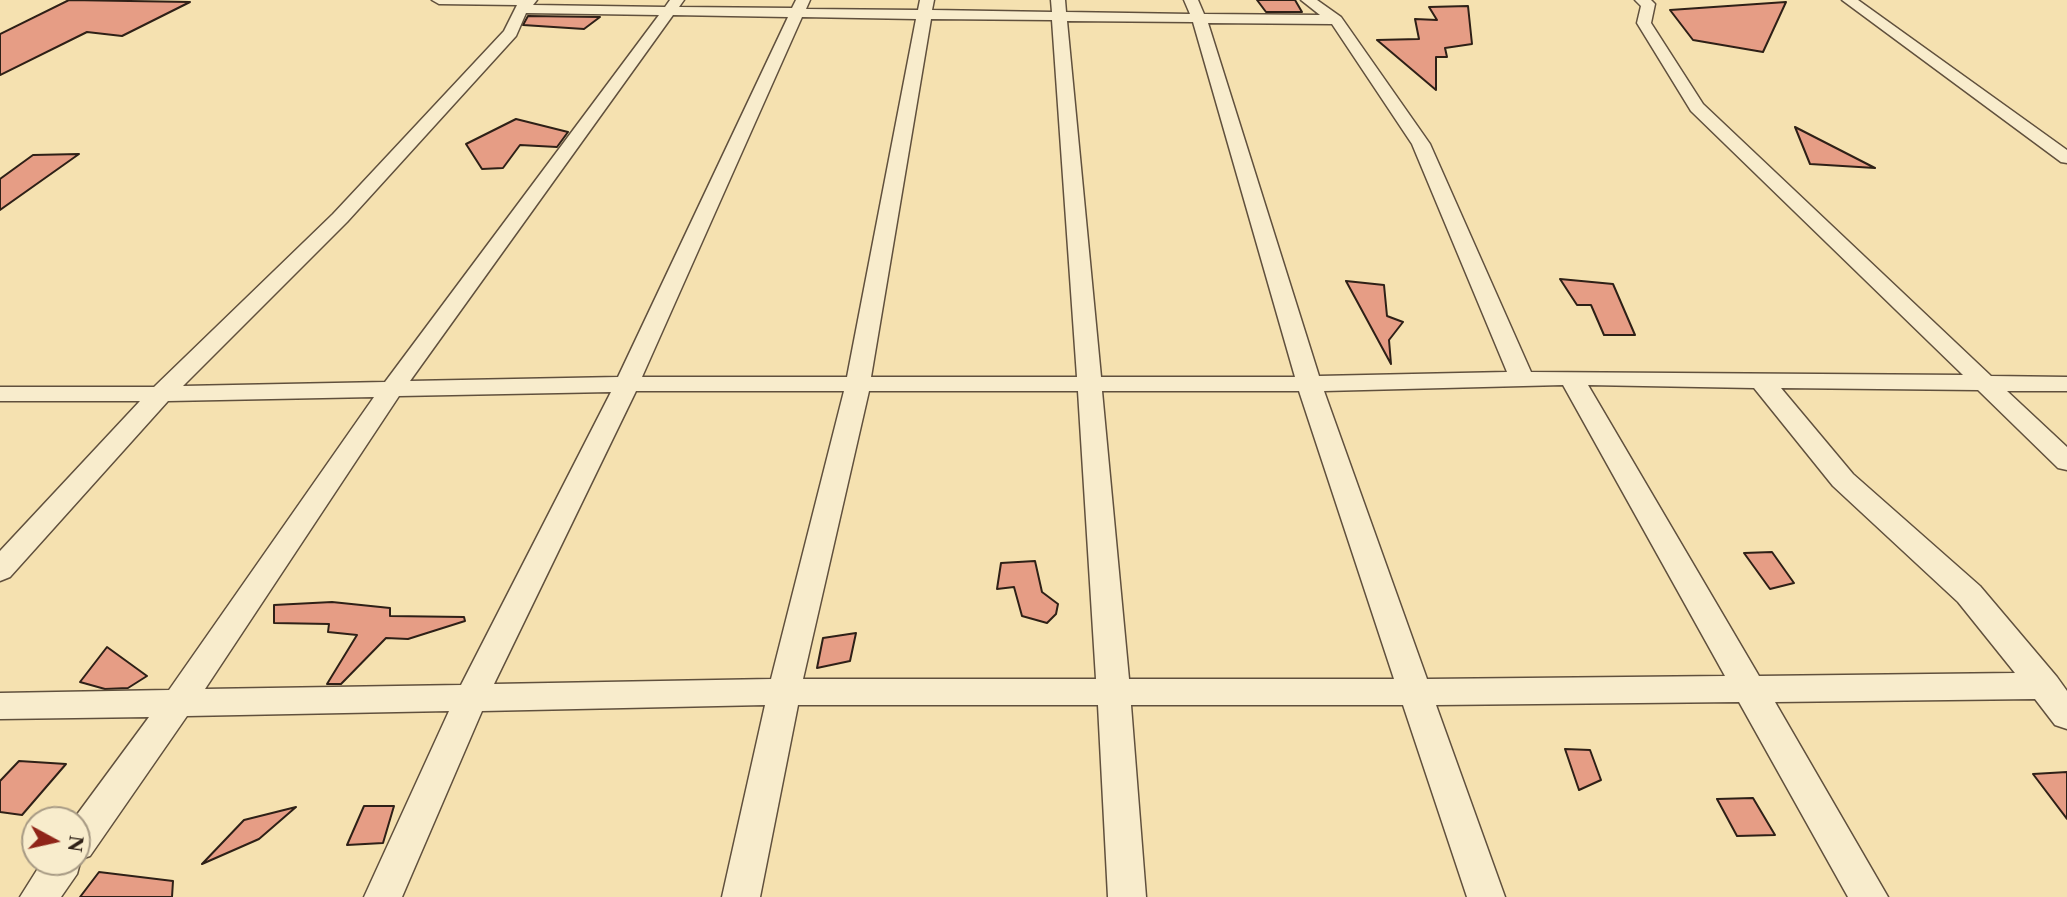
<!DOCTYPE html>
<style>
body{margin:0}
#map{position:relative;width:2067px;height:897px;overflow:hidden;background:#f5e1b0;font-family:"Libre Caslon Text",serif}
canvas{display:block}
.north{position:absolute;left:21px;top:806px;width:70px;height:70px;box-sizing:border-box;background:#f8eccc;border:2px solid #a79a84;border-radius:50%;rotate:98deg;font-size:19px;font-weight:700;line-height:28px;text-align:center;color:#2e2017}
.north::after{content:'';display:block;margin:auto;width:24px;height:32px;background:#8f2418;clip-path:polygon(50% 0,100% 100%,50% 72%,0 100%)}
</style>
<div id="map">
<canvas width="2067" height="897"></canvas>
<div class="north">N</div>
</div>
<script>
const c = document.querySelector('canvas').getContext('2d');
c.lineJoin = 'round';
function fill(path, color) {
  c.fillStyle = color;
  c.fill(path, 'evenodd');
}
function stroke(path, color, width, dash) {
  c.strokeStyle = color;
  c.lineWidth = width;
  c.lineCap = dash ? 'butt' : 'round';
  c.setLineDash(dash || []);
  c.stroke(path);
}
const building = new Path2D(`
 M69,0l121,2 -68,34 -35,-4 -87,43v-41z
 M1257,0h38l7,12h-36z
 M1786,2l-23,50 -70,-12 -23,-30z
 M1468,6l4,38 -27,4 2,9h-11v33l-59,-50 42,-1 -4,-20 22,1 -8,-13z
 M528,16l72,1 -16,12 -61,-4z
 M516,119l52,13 -11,15 -37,-2 -17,23 -21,1 -16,-25z
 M1795,127l80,41 -65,-4z
 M79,154l-79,56v-31l33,-24z
 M1560,279l53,5 22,51h-31l-13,-30h-14z
 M1346,281l38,4 3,31 16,6 -14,18 2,24z
 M1772,552l22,31 -24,6 -26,-36z
 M1035,561l7,31 16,12 -2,10 -9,9 -25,-7 -8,-29 -17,2 4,-26z
 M332,602l58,6v8l74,1 1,4 -57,18 -22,-1 -45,46h-14l30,-49 -29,-3 1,-8 -55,-1v-18z
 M856,633l-6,28 -33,7 6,-30z
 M107,647l40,29 -19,12 -23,1 -25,-7z
 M1565,749l25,1 11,30 -22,10z
 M19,761l47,3 -44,51 -22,-3v-31z
 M2067,772v47l-34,-45z
 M1753,798l22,37 -38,1 -20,-37z
 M364,806h30l-11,37 -36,2z
 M296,807l-37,32 -57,25 42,-44z
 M99,872l74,9 -1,16h-92z`);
const minor = new Path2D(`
 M432,0h105l-4,5 132,2 5,-7h14l-5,7 113,1 4,-8h14l-4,9 112,1 2,-10h14l-2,10 120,2 -1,-12h14l1,12 124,2 -6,-14h14l6,14 116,1 -19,-15h16l24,17 89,127 101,228 432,3 -272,-264 -54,-88 4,-17 -6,-6h16l4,4 -4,19 52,81 288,272 76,1v14h-60l60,56v23l-9,-2 -80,-78 -197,-2 72,86 127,112 77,91 10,14v38l-12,-4 -20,-26 -260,3 113,195h-40l-109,-195 -303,3 69,192h-38l-64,-192h-272l15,192h-38l-10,-192h-300l-38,192h-38l43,-192 -283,6 -80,186h-38l85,-186 -262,5 -97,140 -9,3 -4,15 -16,23h-41l22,-35h35v-42h-4l76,-103 -149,2v-26l169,-3 205,-293 -206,4 -158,176 -10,4v-30l140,-150h-140v-14h154l179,-173 171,-183 13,-26 -78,-1zM526,13l133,2 -274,367 -202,4 164,-164 169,-186zM673,15l115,2 -170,360 -208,4zM802,17l114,2 -69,358h-205zM931,19l121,1 25,357h-206zM1067,21l126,1 102,355h-194zM1208,23l124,1 80,120 95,228 -188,4zM1563,385l162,291 -298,3 -103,-288zM1588,385l166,3 79,98 125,116 57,71 -256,3zM636,391h208l-73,288 -277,5zM869,391h209l18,288h-293zM1102,391h197l95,288h-265zM611,392l-150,293 -256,4 194,-293z
 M1842,0h16l209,150v13l-6,-1z`);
fill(building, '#e69d85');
stroke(building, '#2e2017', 2);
stroke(minor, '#60503d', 3);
fill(minor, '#f8eccc');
</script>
